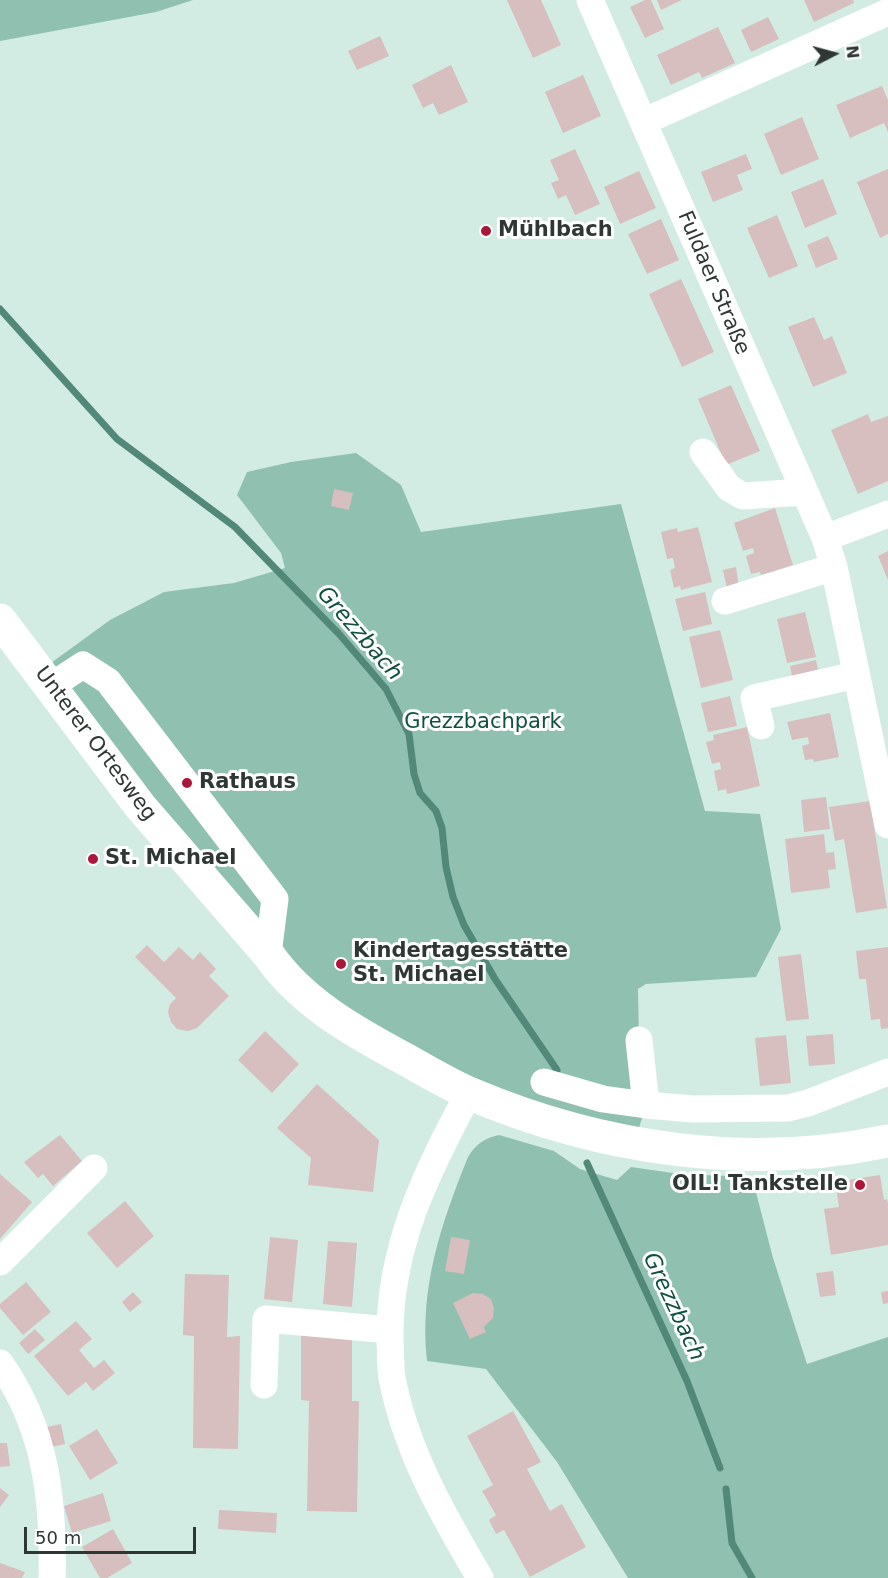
<!DOCTYPE html>
<meta charset="utf-8">
<style>
body{margin:0}
#map{position:relative;width:888px;height:1578px;overflow:hidden;background:#d3ece3;font-family:"DejaVu Sans",sans-serif}
canvas{display:block}
.north{position:absolute;left:804px;top:24px;width:60px;height:60px;-webkit-text-stroke:4px #fff;paint-order:stroke;rotate:84deg;font-size:16px;font-weight:700;line-height:24px;text-align:center;color:#2e3734}
.north::after{content:'';display:block;margin:auto;width:21px;height:27px;background:#2e3734;clip-path:polygon(50% 0,100% 100%,50% 72%,0 100%)}
.scale{position:absolute;left:24px;top:1527px;width:172px;height:27px;box-sizing:border-box;border:3px solid #2e3734;border-top:0;padding-left:8px;font-size:18px;line-height:21px;white-space:nowrap;color:#2e3734;-webkit-text-stroke:4px #fff;paint-order:stroke}
</style>
<div id="map">
<canvas width="888" height="1578"></canvas>
<div class="north">N</div>
<div class="scale">50 m</div>
</div>
<script>
const c = document.querySelector('canvas').getContext('2d');
c.lineJoin = 'round';
function fill(path, color) {
  c.fillStyle = color;
  c.fill(path, 'evenodd');
}
function stroke(path, color, width, dash) {
  c.strokeStyle = color;
  c.lineWidth = width;
  c.lineCap = dash ? 'butt' : 'round';
  c.setLineDash(dash || []);
  c.stroke(path);
}
function label(font, color, halo, rows, align = 'center') {
  c.font = font + ' "DejaVu Sans",sans-serif';
  c.lineWidth = 6;
  c.setLineDash([]);
  c.textBaseline = 'middle';
  c.strokeStyle = halo;
  c.fillStyle = color;
  for (const [text, x, y, turn = 0] of rows) {
    c.save();
    c.translate(x, y);
    c.rotate((+turn || 0) * Math.PI / 180);
    c.textAlign = isNaN(turn) ? turn : align;
    if (halo) c.strokeText(text, 0, 0);
    c.fillText(text, 0, 0);
    c.restore();
  }
}
const green = new Path2D(`
 M0,0h193l-37,12 -156,29z
 M356,453l45,32 20,47 200,-28 84,307 55,3 21,115 -25,48 -110,7 -8,5 1,52 7,64 -11,36 -52,-9 -245,-110 -298,-351 70,-51 54,-28 70,-9 51,-15 -4,-15 -44,-58 10,-23 44,-10z
 M499,1135l55,16 26,18 37,11 14,-13 49,7 72,3 21,81 34,106 81,-27v241h-260l-71,-116 -71,-93 -59,-8c-8,-73 14,-137 41,-204 8,-13 15,-18 31,-22z`);
const stream = new Path2D(`
 M0,309l117,130 118,88 105,108 46,54 23,45 5,40 6,19 16,18 6,17 4,39 7,30 11,28 31,54 62,91
 M587,1163l100,218 33,87
 M726,1489l6,54 20,35`);
const building = new Path2D(`
 M507,0h34l20,45 -28,13z
 M645,0h6l13,29 -19,9 -15,-31z
 M657,0h25l-21,10z
 M804,0h49l1,3 -40,19z
 M768,17l11,22 -28,13 -10,-22z
 M718,27l17,36 -33,15 -3,-6 -28,13 -14,-30z
 M380,36l9,20 -32,14 -9,-19z
 M451,65l17,37 -29,13 -6,-12 -10,5 -11,-23z
 M583,75l18,41 -38,17 -18,-41z
 M882,86l6,14v32l-4,-9 -34,15 -14,-33z
 M802,117l17,42 -38,16 -17,-41z
 M575,149l25,55 -25,11 -9,-20 -8,4 -7,-16 8,-3 -9,-20z
 M746,154l6,15 -15,6 6,15 -30,12 -12,-30z
 M888,169v65l-8,4 -23,-56z
 M639,171l17,37 -36,16 -16,-37z
 M823,179l14,35 -32,14 -14,-36z
 M777,215l21,51 -29,12 -22,-50z
 M661,219l18,41 -32,14 -19,-40z
 M828,236l10,23 -22,9 -9,-23z
 M681,279l33,73 -32,15 -33,-73z
 M814,317l10,23 8,-4 15,37 -34,14 -25,-60z
 M731,385l29,66 -34,14 -28,-66z
 M868,414l3,8 17,-6v65l-30,13 -27,-64z
 M334,489l19,4 -4,17 -18,-4z
 M775,508l18,57 -32,10 -1,-3 -9,2 -5,-18 8,-3 -1,-5 -10,3 -9,-28z
 M698,527l14,55 -31,8 -1,-4 -6,2 -4,-18 5,-2 -2,-10 -6,1 -6,-27 16,-4 1,4z
 M888,551v29l-10,-24z
 M736,567l3,20 -12,2 -4,-19z
 M705,592l7,32 -29,7 -8,-32z
 M805,612l11,45 -29,6 -10,-44z
 M720,630l13,50 -32,8 -12,-51z
 M816,660l3,15 -26,6 -3,-15z
 M730,696l7,30 -29,6 -7,-29z
 M830,713l9,44 -25,5 -1,-3 -8,1 -3,-14 7,-2 -1,-7 -16,3 -5,-18z
 M747,727l13,59 -33,8 -1,-5 -8,2 -4,-20 7,-2 -1,-7 -8,2 -6,-22 8,-2 -1,-5z
 M826,797l4,32 -26,3 -3,-32z
 M870,801l17,107 -31,5 -12,-74 -9,2 -6,-34z
 M824,834l2,19 8,-1 2,17 -8,1 2,18 -39,5 -6,-54z
 M147,945l17,17 15,-15 14,13 7,-8 16,17 -7,7 20,20 -32,32 -9,3 -11,-2 -6,-7 -3,-10 2,-8 6,-6 -41,-41z
 M888,947v81l-7,1 -1,-10 -9,1 -5,-41h-7l-3,-28z
 M801,954l8,65 -23,2 -8,-64z
 M265,1031l34,33 -27,29 -34,-33z
 M833,1034l2,30 -26,2 -3,-30z
 M786,1035l5,48 -31,3 -5,-48z
 M317,1084l62,56 -6,52 -65,-7 3,-27 -34,-30z
 M60,1135l22,26 -29,25 -10,-12 -5,4 -14,-16z
 M0,1174l32,28 -32,37z
 M880,1175l4,25 3,-1 1,5v41l-57,10 -7,-46 15,-2 -4,-25z
 M125,1201l29,35 -37,32 -30,-35z
 M270,1237l28,3 -6,62 -28,-3z
 M451,1237l19,3 -6,34 -19,-3z
 M328,1241l29,2 -5,64 -29,-3z
 M833,1271l3,24 -16,2 -4,-24z
 M185,1274l44,1 -2,62 13,-1 -2,113 -45,-1 1,-112 -11,-1z
 M26,1282l25,30 -28,23 -23,-27v-4z
 M888,1291v12l-5,1 -2,-12z
 M133,1292l9,10 -12,10 -8,-10z
 M473,1293l10,1 8,5 3,9 -1,10 -9,9 2,5 -16,7 -17,-36z
 M76,1321l16,18 -13,11 15,18 10,-8 11,13 -22,18 -7,-9 -18,14 -34,-40z
 M35,1329l10,11 -17,14 -9,-11z
 M301,1332l51,1v68h7l-2,111 -50,-1 2,-110 -8,-1z
 M513,1411l28,51 -14,7 23,42 12,-7 24,43 -56,30 -26,-47 -8,4 -7,-14 7,-5 -14,-24 11,-6 -26,-49z
 M61,1424l4,20 -14,3 -4,-20z
 M97,1429l21,34 -28,17 -21,-34z
 M0,1443h7l3,23 -10,1z
 M0,1488l9,7 -9,12z
 M103,1493l8,28 -39,12 -8,-27z
 M219,1510l58,3 -1,20 -58,-4z
 M113,1529l19,34 -25,15h-7l-18,-31z
 M0,1563l25,9 -3,6h-22z`);
const minor = new Path2D(`
 M590,0l235,538 9,29 54,258
 M643,122l245,-110
 M703,452l26,36 14,8 61,-4
 M825,538l63,-24
 M725,601l109,-34
 M51,686l32,-21 25,16 167,218 -7,55
 M761,726l-7,-28 102,-23
 M639,1040l7,65 47,4 95,-1 20,-5 80,-31
 M544,1082l59,17 43,6
 M469,1093c-43,80 -81,156 -79,249 1,12 0,25 2,36 14,73 51,137 88,200
 M0,1262l94,-94
 M0,1363c46,65 54,137 52,215
 M264,1385l2,-66 124,11`);
const major = new Path2D(`
 M0,620l140,186 128,148c33,48 85,77 135,104 22,12 45,26 68,36 130,55 278,77 417,47`);
const markers = [
 [486,231,6,"#ab163b"],
 [187,783,6,"#ab163b"],
 [93,859,6,"#ab163b"],
 [341,964,6,"#ab163b"],
 [860,1185,6,"#ab163b"]
];
const poiNames = [
 ["Mühlbach",498,231],
 ["Rathaus",199,783],
 ["St. Michael",105,859],
 ["Kindertagesstätte",353,952],
 ["St. Michael",353,976],
 ["OIL! Tankstelle",848,1185,"right"]
];
const streetNames = [
 ["Fuldaer Straße",713,283,67],
 ["Unterer Ortesweg",95,744,53]
];
const parkNames = [
 ["Grezzbachpark",483,723]
];
const waterNames = [
 ["Grezzbach",359,634,49],
 ["Grezzbach",673,1307,65]
];
fill(green, '#90c0b0');
stroke(stream, '#528878', 7);
fill(building, '#d7bebf');
stroke(minor, '#fff', 27);
stroke(major, '#fff', 33);
for (const [x, y, r, color] of markers) {
  const dot = new Path2D();
  dot.arc(x, y, r, 0, 2 * Math.PI);
  c.fillStyle = color;
  c.fill(dot);
  stroke(dot, '#fff', 2);
}
label('bold 21px', '#2e3734', '#fff', poiNames, 'left');
label('21px', '#2e3734', '#fff', streetNames);
label('21px', '#125141', '#fff', parkNames);
label('italic 22px', '#115040', '#fff', waterNames);
</script>
